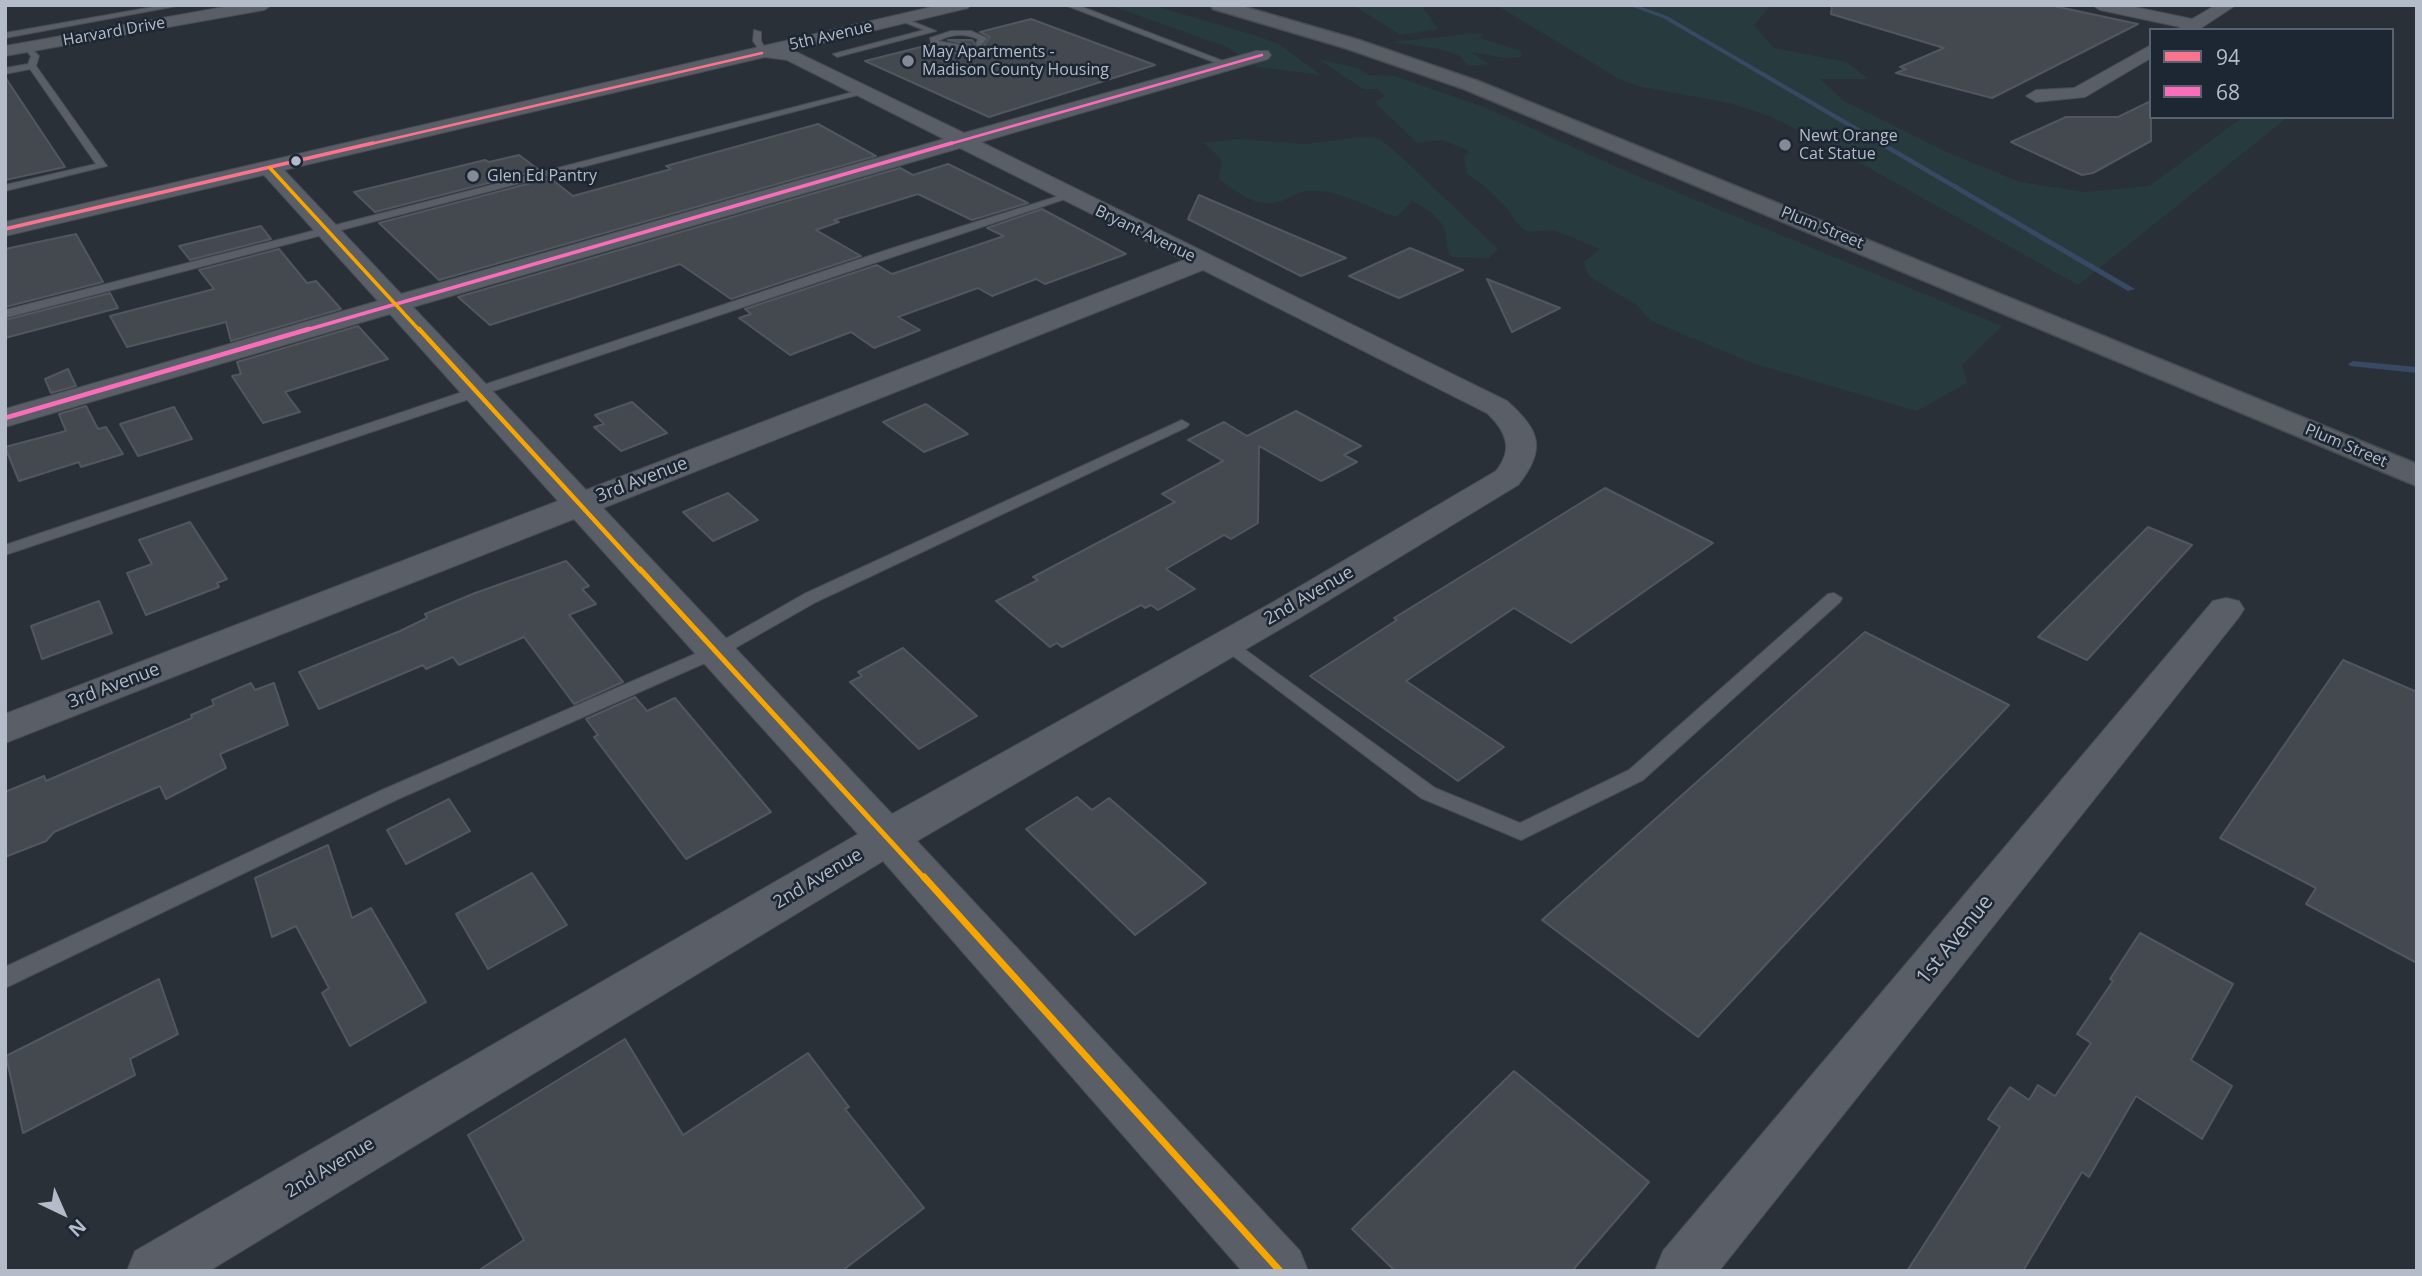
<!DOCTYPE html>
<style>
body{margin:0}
#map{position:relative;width:2422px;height:1276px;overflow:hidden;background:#2a3038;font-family:"Open Sans",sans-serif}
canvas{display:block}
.frame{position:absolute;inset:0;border:7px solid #b4bcc9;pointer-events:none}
.legend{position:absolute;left:2149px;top:28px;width:245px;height:91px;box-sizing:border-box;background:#1d2633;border:2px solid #59626f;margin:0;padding:9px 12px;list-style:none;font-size:21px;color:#b4bcc9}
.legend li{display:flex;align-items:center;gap:14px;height:35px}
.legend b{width:35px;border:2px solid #59626f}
.north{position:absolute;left:28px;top:1178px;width:70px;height:70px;-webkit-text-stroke:5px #1d2633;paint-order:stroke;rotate:136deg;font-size:19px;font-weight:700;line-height:28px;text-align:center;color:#b4bcc9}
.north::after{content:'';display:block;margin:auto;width:24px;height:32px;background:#b4bcc9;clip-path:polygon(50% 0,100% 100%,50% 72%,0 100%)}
</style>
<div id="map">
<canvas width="2422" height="1276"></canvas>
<div class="frame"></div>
<ul class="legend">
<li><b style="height:9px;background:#fc738d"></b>94</li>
<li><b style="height:9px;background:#fb6dba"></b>68</li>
</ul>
<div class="north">N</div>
</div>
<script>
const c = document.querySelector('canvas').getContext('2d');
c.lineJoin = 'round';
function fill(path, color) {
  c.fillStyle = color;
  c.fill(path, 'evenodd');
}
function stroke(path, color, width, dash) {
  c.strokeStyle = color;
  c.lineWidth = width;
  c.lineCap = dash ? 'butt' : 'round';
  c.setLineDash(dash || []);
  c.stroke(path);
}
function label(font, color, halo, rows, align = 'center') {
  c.font = font + ' "Open Sans",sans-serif';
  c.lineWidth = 5;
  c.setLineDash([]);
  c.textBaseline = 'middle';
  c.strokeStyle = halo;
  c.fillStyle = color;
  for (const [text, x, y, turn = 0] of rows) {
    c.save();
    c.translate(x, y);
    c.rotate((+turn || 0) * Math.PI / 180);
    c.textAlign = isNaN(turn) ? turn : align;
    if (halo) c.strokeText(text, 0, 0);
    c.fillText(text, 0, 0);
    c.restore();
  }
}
const green = new Path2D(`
 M1109,5h42l100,29 28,10 42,31 -63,-8 -31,-20z
 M1353,5h68l17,24 -38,6z
 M1496,5h275l-17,20 20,23 73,14 21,17h-48l24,22 107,53 69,28 65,10 64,-6 94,-69h45l-210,168 -257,-144 -52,-25 -40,-13 -92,-17 -21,-9z
 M1477,33l5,2 -2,3 41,13v6l-17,1 -33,-6 18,12 -21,2 -8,-10 -21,-7 -46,-7z
 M1318,59l39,9 11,7 26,1 90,31 151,68 367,151 -40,39 5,18 -50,28 -162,-47 -104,-43 -14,-16 -47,-28 -7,-15 17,-13 -46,-19 -27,2c-9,-6 -12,-12 -18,-21 -11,-14 -26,-27 -42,-37l-3,-17 6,-6 -28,-11 -25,3 -42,-41 10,-6 -7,-7h-15z
 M1362,137l18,2 19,16 99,94 -9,9 -37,-1c-8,-10 -4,-15 -7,-26 -5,-15 -20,-23 -33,-30l-16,16c-26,-9 -50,-24 -78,-26 -22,-2 -22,6 -40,11 -23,6 -42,-11 -59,-23l3,-19 -18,-17 34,-4 68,5z`);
const stream = new Path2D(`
 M1627,5h9l31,11 468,273 -7,2 -465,-273z
 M2353,361l64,6v6l-67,-7 -2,-2z`);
const building = new Path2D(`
 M1832,5h217l89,19 -146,74 -96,-25 10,-4 -6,-2 44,-19 -113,-34z
 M1031,19l124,46 -166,52 -124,-56 64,-16 3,5 33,4 5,-9 -22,-5h24l8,10 10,-13 -10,-5z
 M5,77l60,90 -60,13z
 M2151,101v40l-58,32 -11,2 -71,-33 55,-25h52z
 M818,124l58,32 -437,124 -60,-57 171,-45 23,18 98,-27 -5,-3z
 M519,155l20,15 -164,42 -21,-20 131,-32 4,2z
 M948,164l80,39 -56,17 -54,-26 -84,26 5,2 -23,8 45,26 -130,43 -51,-35 -190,61 -32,-28 442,-129 13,7z
 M1199,195l147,63 -45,18 -113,-57z
 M1042,209l84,45 -81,30 -9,-5 -44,17 -14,-8 -80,29 22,13 -46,18 -23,-16 -61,23 -51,-37 12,-4 -6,-5 132,-44 15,9 112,-38 -17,-8z
 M261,226l10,13 -81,21 -11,-14z
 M76,234l27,48 -98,25v-58z
 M1410,248l53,22 -64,28 -50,-22z
 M279,249l28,34 9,-2 25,28 -110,32 -5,-19 -99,25 -17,-31 104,-27 -15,-19z
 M1487,279l73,29 -48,24z
 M110,293l8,15 -113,30v-18z
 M358,326l30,33 -103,33 15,20 -37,11 -31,-47 9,-2 -4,-12z
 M68,369l8,17 -25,7 -6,-14z
 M632,402l35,31 -46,18 -27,-24 10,-3 -9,-9z
 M926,404l10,7 32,23 -44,18 -41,-30z
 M86,406l12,23 8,-2 17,27 -42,13 -2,-5 -60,19 -14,-34 61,-16 -7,-17z
 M174,407l18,32 -54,17 -18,-32z
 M1296,411l65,35 -17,9 13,7 -36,19 -62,-35 -1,77 -27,16 -7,-4 -58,34 29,20 -37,21 -7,-5 -6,3 -4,-3 -79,42 -5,-4 -7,4 -54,-46 42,-21 -5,-3 142,-75 -13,-8 61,-33 -35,-21 36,-18 23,14z
 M1605,488l108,55 -142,100 -57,-35 -108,73 98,66 -46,34 -148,-105 87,-56 -3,-2z
 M728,493l30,27 -45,21 -30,-29z
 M190,522l37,57 -10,4 2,4 -73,28 -19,-42 25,-9 -13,-24z
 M2148,527l44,18 -105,115 -49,-23z
 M566,561l23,25 -7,3 14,15 -27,11 54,67 -49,22 -50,-67 -65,28 -6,-8 -27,12 -3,-4 -104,44 -20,-37 101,-41 27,-13 -2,-4 50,-21z
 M99,601l13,32 -70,26 -11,-33z
 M1865,632l144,73 -311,332 -156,-117z
 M903,648l74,68 -58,33 -69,-67 12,-6 -4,-4z
 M2343,660l74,32v271l-111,-59 10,-16 -96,-50z
 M251,683l4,7 19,-7 14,42 -68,29 6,14 -60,31 -6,-13 -106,46 -8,9 -41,16v-65l39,-16 2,5 146,-63 -1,-3 23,-10 -2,-5z
 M635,697l12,14 28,-13 96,114 -85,47 -92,-122 4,-2 -12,-16z
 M1077,797l15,13 17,-12 97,85 -71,52 -109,-106z
 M449,799l21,32 -64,33 -19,-34z
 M328,845l24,73 19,-10 55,94 -76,44 -28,-53 7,-5 -33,-62 -24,11 -17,-59z
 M532,873l35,52 -79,44 -32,-55z
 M2140,933l93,51 -42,76 41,26 -30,53 -66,-43 -47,81 -7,-5 -59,99h-116l93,-144 -12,-8 22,-32 19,13 9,-15 17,11 36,-53 -14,-9 36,-53 -3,-2z
 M159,979l19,55 -48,25 5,16 -112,58 -17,-77z
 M625,1039l58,96 125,-82 41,54 -4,2 79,99 -82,63h-364l46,-31 -56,-105z
 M1514,1071l135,111 -77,89h-177l-43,-42z`);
const service = new Path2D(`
 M164,5h18l-177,33v-5z
 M1065,5h12l154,59 -7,2z
 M901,17l35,14 -99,26 -4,-3 91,-24 -23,-9z
 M754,30l7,2v9l7,13h-6l-9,-13z
 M951,31h20l16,7 -7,9 -4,-3 2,-5c-13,-6 -27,-5 -40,2l30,5 -3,5 -33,-4 -2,-9z
 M27,44l12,12 -3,10 71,100 -102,25v-6l91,-21 -66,-95 -25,5v-6l23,-4 3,-8 -8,-9z
 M861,90l8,2 -864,226v-8z
 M1065,194l9,2 -1069,359v-10l891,-298z
 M1182,420l7,4 -2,3 -371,175 -93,53 -327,145 -391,188v-21l377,-177 329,-143 93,-53z
 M1834,593l8,5 -2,4 -197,178 -122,60 -100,-42 -204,-154 9,-6 6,2 203,148 85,35 109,-53 199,-176z`);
const minor = new Path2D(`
 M235,5h37l-8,5 -259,46v-10z
 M940,5h30l-2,3 -176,42 172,83 292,-82h12l3,4 -3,4 -287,83 526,259c33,29 40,48 11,84l-217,132 -384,224 383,410 8,20h-66l-359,-410 -674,410h-82l8,-20 723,-417 -284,-315 -569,224v-29l553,-213 -168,-187 -385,113v-18l373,-108 -114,-126 -259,61v-14zM765,57l22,3 157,79 -543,155 -117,-124zM960,148l224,112 -598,230 -173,-183zM1203,270l284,143c19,18 27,36 9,58l-221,130 -383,213 -289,-306z
 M2092,5h33l67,14 24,-14h20l-38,25h-20l2,-3 -80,-17z
 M2151,45v13l-66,39 -49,5 -10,-6 10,-6 38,-2z
 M2226,598l13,3 5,8 -5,8 -520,654h-64l8,-20 550,-650z`);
const secondary = new Path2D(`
 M1211,5h27l121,35 119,41 939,383v22l-953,-397 -119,-41 -132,-39z`);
const bus1Far1 = new Path2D(`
 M366,145l396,-92`);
const bus1 = new Path2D(`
 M5,229l368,-86`);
const bus2Far2 = new Path2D(`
 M946,145l316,-90`);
const bus2Far1 = new Path2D(`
 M303,331l649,-188`);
const bus2 = new Path2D(`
 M5,418l304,-89`);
const bus3Far3 = new Path2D(`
 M270,168l150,163`);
const bus3Far2 = new Path2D(`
 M419,329l222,242`);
const bus3Far1 = new Path2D(`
 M640,569l285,310`);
const bus3 = new Path2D(`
 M924,877l356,394`);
const markers = [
 [908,61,7,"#848b96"],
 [1785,145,7,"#848b96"],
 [296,161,6,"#b4bcc9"],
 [473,176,7,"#848b96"]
];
const farStreetnames = [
 ["Harvard Drive",114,32,-10],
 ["5th Avenue",831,36,-13],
 ["Plum Street",1822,228,22],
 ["Bryant Avenue",1145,234,26],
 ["Plum Street",2346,446,23]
];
const farPoinames = [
 ["May Apartments -",922,52],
 ["Madison County Housing",922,70],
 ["Newt Orange",1799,136],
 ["Cat Statue",1799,154],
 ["Glen Ed Pantry",487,176]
];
const streetNames = [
 ["3rd Avenue",642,480,-21],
 ["2nd Avenue",1309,596,-30],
 ["3rd Avenue",114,686,-21],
 ["2nd Avenue",818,879,-31],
 ["2nd Avenue",330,1168,-31]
];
const nearStreetnames = [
 ["1st Avenue",1955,940,-51]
];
fill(green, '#273a3e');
fill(stream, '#384963');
fill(building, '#444950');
stroke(building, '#52575f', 2);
stroke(service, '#484c53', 2);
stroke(minor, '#484c53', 2);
stroke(secondary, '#484c53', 3);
fill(service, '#5a5e66');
fill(minor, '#5a5e66');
fill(secondary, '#595d64');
stroke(bus1Far1, '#fc738d', 2.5);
stroke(bus1, '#fc738d', 3.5);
stroke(bus2Far2, '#fb6dba', 2.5);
stroke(bus2Far1, '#fb6dba', 3.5);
stroke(bus2, '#fb6dba', 4.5);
stroke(bus3Far3, '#f7a600', 3.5);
stroke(bus3Far2, '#f7a600', 4.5);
stroke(bus3Far1, '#f7a600', 5);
stroke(bus3, '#f7a600', 7);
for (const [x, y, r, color] of markers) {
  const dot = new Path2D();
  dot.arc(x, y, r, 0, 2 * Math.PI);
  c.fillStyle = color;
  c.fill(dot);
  stroke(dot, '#1d2633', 2.5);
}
label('16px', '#b4bcc9', '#1d2633', farStreetnames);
label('16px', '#b4bcc9', '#1d2633', farPoinames, 'left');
label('18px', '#b4bcc9', '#1d2633', streetNames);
label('21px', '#b4bcc9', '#1d2633', nearStreetnames);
</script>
